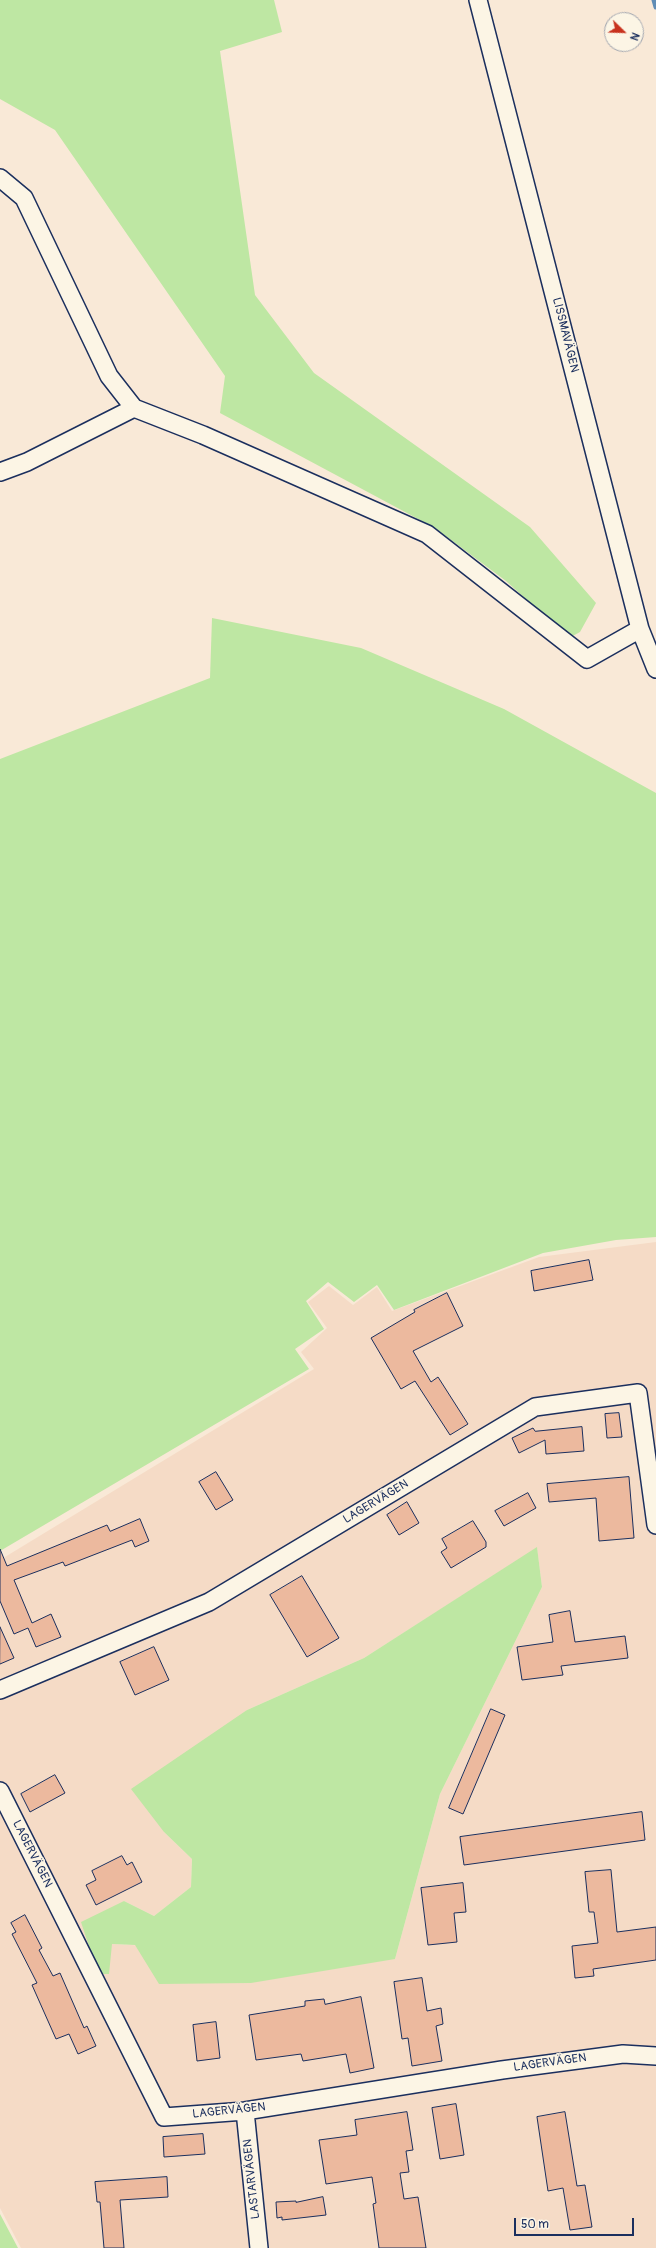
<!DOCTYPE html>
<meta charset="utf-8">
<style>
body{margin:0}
#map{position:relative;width:656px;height:2248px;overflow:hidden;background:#f9e9d7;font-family:Pangolin,sans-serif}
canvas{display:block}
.north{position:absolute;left:604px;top:12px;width:40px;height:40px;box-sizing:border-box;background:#fcf5e5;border:1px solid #a2a6af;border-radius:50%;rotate:113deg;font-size:11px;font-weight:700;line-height:16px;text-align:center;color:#1b2f5e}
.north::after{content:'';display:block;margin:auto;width:14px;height:18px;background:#c8321e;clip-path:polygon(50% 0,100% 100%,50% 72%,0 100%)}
.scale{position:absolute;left:514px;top:2218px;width:120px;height:18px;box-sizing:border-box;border:2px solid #1b2f5e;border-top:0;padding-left:5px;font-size:12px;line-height:14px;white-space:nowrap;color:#1b2f5e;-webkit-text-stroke:3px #fcf5e5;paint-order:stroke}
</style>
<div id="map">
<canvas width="656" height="2248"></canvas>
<div class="north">N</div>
<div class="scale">50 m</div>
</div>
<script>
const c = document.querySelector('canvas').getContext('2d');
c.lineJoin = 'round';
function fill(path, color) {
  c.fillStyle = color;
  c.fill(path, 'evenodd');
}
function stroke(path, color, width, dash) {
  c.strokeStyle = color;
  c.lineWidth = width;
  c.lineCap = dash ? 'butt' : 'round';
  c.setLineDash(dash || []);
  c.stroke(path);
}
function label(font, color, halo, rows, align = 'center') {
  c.font = font + ' Pangolin,sans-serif';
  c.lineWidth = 3.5;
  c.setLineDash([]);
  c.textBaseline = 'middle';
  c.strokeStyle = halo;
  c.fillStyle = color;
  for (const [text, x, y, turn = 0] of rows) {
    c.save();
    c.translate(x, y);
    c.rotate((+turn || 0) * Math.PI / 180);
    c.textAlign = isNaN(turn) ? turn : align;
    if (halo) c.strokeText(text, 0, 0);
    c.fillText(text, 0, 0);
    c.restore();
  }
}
const built = new Path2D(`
 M656,1242v1006h-635l-21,-40v-648l314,-191 -13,-17 26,-24 -19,-26 21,-16 24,19 24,-18 15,24 147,-54zM537,1548l5,39 -102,207 -45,165 -283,-15 12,-43 30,15 37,-29 1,-28 -28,-27 83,-122 117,-52z`);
const green = new Path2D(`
 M0,0h274l8,32 -62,19 35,244 59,78 216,154 66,76 -16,29 -11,6 -63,-57 -71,-53 -215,-115 5,-37 -170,-246 -55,-31z
 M212,618l149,30 143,61 152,84v444l-40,3 -73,13 -149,57 -17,-25 -23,17 -26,-20 -22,19 18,28 -29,20 14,20 -309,182v-792l210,-81z
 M537,1547l5,40 -102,207 -45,165 -144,24 -92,1 -24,-39 -23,-1 -3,30h-11l-17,-52 43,-21 30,15 37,-29 1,-28 -28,-27 -33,-43 116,-79 117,-52z
 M0,2214l18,34h-18z`);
const stream = new Path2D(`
 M654,0l2,7`);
const building = new Path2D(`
 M589,1260l4,20 -59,11 -3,-20z
 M447,1293l16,33 -50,25 18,31 7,-5 30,47 -18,11 -35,-54 -14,8 -30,-51 44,-26 -1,-2z
 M619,1413l3,24 -15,1 -2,-24z
 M582,1427l2,24 -38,3 -1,-14 -26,13 -7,-15 21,-10 2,3z
 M216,1472l17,28 -17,10 -17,-28z
 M629,1477l5,61 -35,3 -3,-43 -47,4 -2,-18z
 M528,1493l8,15 -32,18 -9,-15z
 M407,1502l12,21 -20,12 -12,-20z
 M140,1519l9,22 -14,6 -3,-7 -67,26 -2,-4 -49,18 18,43 19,-9 10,23 -25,10 -8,-19 -14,6 -14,-33v-52l7,17 100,-41 3,6z
 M473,1521l13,21v5l-35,21 -10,-16 6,-4 -5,-9z
 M302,1576l37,62 -32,19 -37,-62z
 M570,1611l5,31 50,-6 3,22 -67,8 2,9 -41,5 -5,-33 36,-5 -4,-27z
 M0,1627l14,31 -14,6z
 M154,1647l15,33 -34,15 -15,-33z
 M491,1709l14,6 -42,99 -14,-6z
 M55,1775l10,18 -35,19 -9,-18z
 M642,1812l3,28 -181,25 -4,-28z
 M122,1856l5,9 5,-3 10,20 -46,23 -10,-20 10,-5 -4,-9z
 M611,1870l6,62 39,-5v33l-63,9 1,7 -19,2 -3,-32 26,-3 -4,-31h-5l-4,-40z
 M463,1883l3,29 -12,1 3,29 -29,3 -7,-57z
 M25,1915l17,33 -3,2 14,26 7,-3 24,55 3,-2 9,20 -18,8 -9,-20 -13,5 -24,-54 5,-2 -25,-49 4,-2 -5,-9z
 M422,1978l5,33 14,-3 2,16 -7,2 6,35 -30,5 -4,-28 -6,1 -8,-57z
 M361,1997l13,71 -24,5 -4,-19 -43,7 -2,-7 -45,6 -7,-45 56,-9v-5l19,-2 1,5z
 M216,2022l4,36 -23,3 -4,-36z
 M456,2104l8,51 -24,4 -8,-51z
 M407,2112l6,38 -7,1 3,21 -9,1 4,26 14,-2 8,51h-47l-6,-44 3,-1 -4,-26 -46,7 -7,-44 38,-5 -2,-15z
 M565,2112l12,74 8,-1 7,42 -22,3 -7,-42 -15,3 -11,-74z
 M203,2134l2,20 -41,3 -1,-20z
 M167,2177l1,20 -48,3 4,48h-20l-4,-46h-3l-2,-20z
 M323,2197l3,18 -44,5v-3l-5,1 -1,-16 20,-1v1z`);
const minor = new Path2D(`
 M478,0l162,629 16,40
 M0,178l24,20 85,178 25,32
 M0,472l27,-10 107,-54 69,27 224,99 160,125 53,-30
 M0,1690l209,-88 326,-195 103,-14 18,132
 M0,1791l164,326 81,-6 257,-41 121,-16 33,2
 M245,2111l14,137`);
const streetNames = [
 ["LISSMAVÄGEN",565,335,76],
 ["LAGERVÄGEN",376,1502,-31],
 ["LAGERVÄGEN",32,1854,63],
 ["LAGERVÄGEN",550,2063,-8],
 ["LAGERVÄGEN",229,2111,-6],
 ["LASTARVÄGEN",252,2179,-96]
];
fill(built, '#f5dbc6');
fill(green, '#bee7a3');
stroke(stream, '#618db5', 5);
fill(building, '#ecb99e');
stroke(building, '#1b2f5e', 1);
stroke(minor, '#1b2f5e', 20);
stroke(minor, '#fcf5e5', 17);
label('12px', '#1b2f5e', '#fcf5e5', streetNames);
</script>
